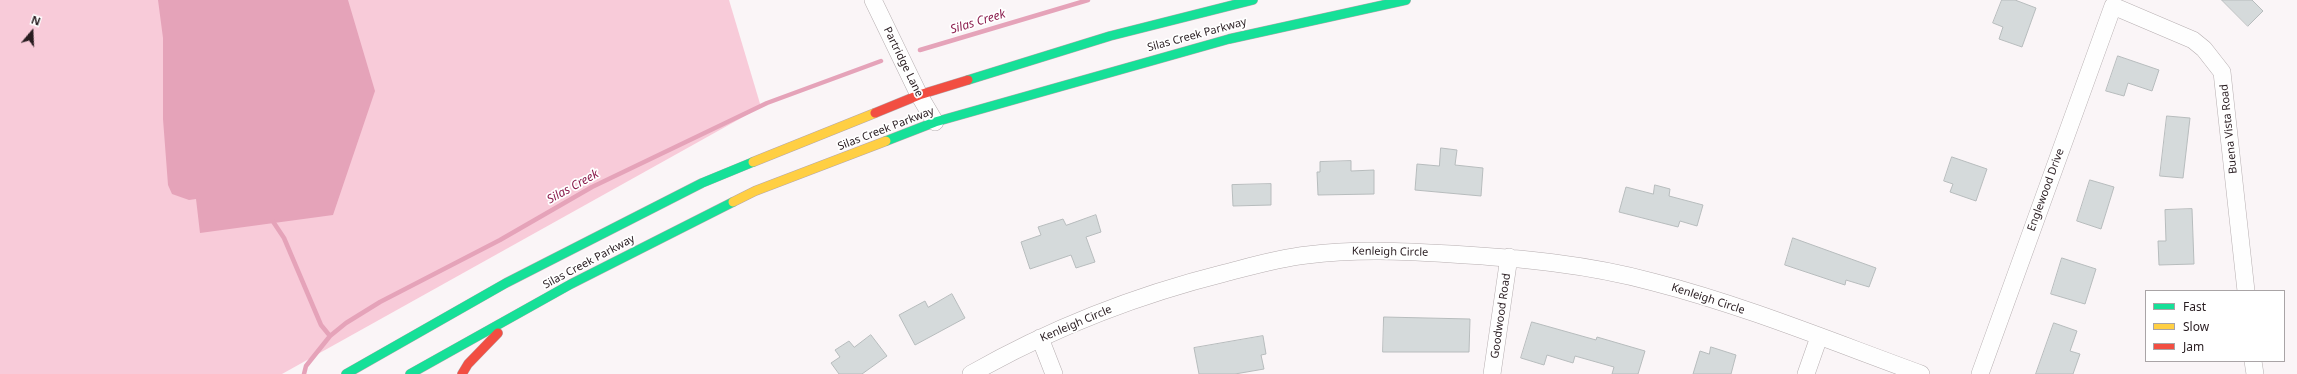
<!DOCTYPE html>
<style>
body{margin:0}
#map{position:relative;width:2297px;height:374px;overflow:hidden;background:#faf5f7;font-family:"Noto Sans",sans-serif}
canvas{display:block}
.legend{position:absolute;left:2145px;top:290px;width:140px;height:72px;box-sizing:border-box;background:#fff;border:1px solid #a9a4a6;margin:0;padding:5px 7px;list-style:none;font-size:12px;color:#281c20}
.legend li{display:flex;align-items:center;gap:8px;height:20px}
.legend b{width:20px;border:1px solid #a9a4a6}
.north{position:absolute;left:12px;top:12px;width:40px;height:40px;-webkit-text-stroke:3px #fff;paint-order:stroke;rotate:19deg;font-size:11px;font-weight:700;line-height:16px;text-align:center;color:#281c20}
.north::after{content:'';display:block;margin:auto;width:14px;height:18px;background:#281c20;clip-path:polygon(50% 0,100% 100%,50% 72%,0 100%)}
</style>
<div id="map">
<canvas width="2297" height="374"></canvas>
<ul class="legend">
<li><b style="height:5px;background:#16e098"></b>Fast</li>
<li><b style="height:5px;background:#ffcf43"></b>Slow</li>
<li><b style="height:5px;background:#f24e42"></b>Jam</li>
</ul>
<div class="north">N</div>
</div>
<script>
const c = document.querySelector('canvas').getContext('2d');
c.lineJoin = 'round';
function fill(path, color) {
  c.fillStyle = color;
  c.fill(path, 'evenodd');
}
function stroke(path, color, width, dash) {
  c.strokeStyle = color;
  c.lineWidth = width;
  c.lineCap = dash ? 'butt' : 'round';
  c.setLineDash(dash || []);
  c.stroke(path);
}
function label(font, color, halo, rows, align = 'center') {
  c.font = font + ' "Noto Sans",sans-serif';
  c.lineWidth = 3.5;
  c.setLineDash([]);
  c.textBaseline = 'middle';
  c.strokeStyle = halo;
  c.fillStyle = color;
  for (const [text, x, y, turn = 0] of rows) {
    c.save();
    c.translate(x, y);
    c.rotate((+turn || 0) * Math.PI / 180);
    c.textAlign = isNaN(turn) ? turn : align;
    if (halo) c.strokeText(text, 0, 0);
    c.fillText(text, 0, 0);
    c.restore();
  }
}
const forest = new Path2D(`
 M0,0h729l32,107 -479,267h-282z`);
const water = new Path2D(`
 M158,0h190l27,91 -42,124 -133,18 -4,-34 -7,1 -17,-6 -4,-9 -5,-66v-81z`);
const stream = new Path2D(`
 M920,50l168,-50
 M272,220l12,18 37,87 9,11
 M304,374l2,-8 24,-30 16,-13 34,-21 120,-62 92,-53 175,-84 114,-42`);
const building = new Path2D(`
 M2002,0h13l21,8 -14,39 -23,-8 4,-12 -10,-4z
 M2222,0h30l11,11 -15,15z
 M2118,56l41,14 -7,21 -24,-8 -4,13 -18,-5z
 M2167,116l23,2 -7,60 -23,-2z
 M1441,148l16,2 -2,15 28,3 -2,28 -66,-6 2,-26 22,2z
 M1952,157l35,12 -11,32 -26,-9 3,-8 -9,-3z
 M1351,161v10l23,-1v24l-56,1 -1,-23h3v-10z
 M2090,180l24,7 -13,42 -24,-8z
 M1271,184v21l-38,1 -1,-21z
 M1655,185l15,4 -1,7 34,9 -6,21 -17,-5 -2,6 -59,-15 7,-25 27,7z
 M2192,209l2,55 -35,1 -1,-24h8l-1,-31z
 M1096,215l5,17 -15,5 9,25 -19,6 -5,-13 -41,14 -9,-27 20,-7 -3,-8 25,-8 3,6z
 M1793,238l83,30 -7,19 -23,-7 -1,5 -60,-20z
 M2062,258l34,11 -11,35 -34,-10z
 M952,294l13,24 -50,27 -16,-30 26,-14 3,6z
 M1384,317l86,2 -1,33h-86z
 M1532,322l64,18 1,-3 48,14 -7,23h-26l2,-7 -39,-11 -2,7 -26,-8 -3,10 -23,-7z
 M2054,323l23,8 -7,20 10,3 -7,20h-37z
 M871,335l16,21 -25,18h-23l-8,-11 9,-6 -5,-7 14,-9 5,6z
 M1263,336l3,18 -5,1 3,14 -29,5h-36l-5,-26z
 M1711,347l25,8 -5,19h-38l7,-23 9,3z`);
const street = new Path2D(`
 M873,0l46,95 16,27
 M1040,338l14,36
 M2253,361l2,13
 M971,374c79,-45 166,-79 254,-101 27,-7 54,-15 82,-18 48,-6 96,-4 144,-1 68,4 136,10 202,28 90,23 180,60 268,92
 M1492,374l17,-117
 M1806,374l13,-37
 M1980,374l133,-368 80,34 11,9 18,23 24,219`);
const fast = new Path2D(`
 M968,80l142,-44 143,-36
 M886,141l49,-19 294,-83 177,-39
 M346,374l160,-91 196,-100 51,-21
 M410,374l161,-90 162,-82`);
const slow = new Path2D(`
 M753,162l122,-49
 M733,202l22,-11 131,-50`);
const jam = new Path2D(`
 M875,113l44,-18 49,-15
 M462,374l6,-10 30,-31`);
const streetNames = [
 ["Silas Creek Parkway",1197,35,-15],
 ["Partridge Lane",903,62,64],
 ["Silas Creek Parkway",886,129,-21],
 ["Buena Vista Road",2229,129,-96],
 ["Englewood Drive",2046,190,-70],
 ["Kenleigh Circle",1390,252,1],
 ["Silas Creek Parkway",589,262,-28],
 ["Kenleigh Circle",1708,299,18],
 ["Goodwood Road",1501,316,-82],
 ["Kenleigh Circle",1076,324,-23]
];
const waterNames = [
 ["Silas Creek",978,22,-17],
 ["Silas Creek",573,187,-29]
];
fill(forest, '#f8cbd9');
fill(water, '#e5a3b9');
stroke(stream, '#e5a3b9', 4.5);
fill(building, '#d5dadb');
stroke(building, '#b7bcbd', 1);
stroke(street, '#b6aeb0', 18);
stroke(fast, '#b5a7ac', 10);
stroke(slow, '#b5a7ac', 10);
stroke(jam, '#b5a7ac', 10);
stroke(street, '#fefefe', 17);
stroke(fast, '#16e098', 9);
stroke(slow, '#ffcf43', 9);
stroke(jam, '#f24e42', 9);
label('11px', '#281c20', '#fff', streetNames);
label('italic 12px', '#8b1e4e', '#fff', waterNames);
</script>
